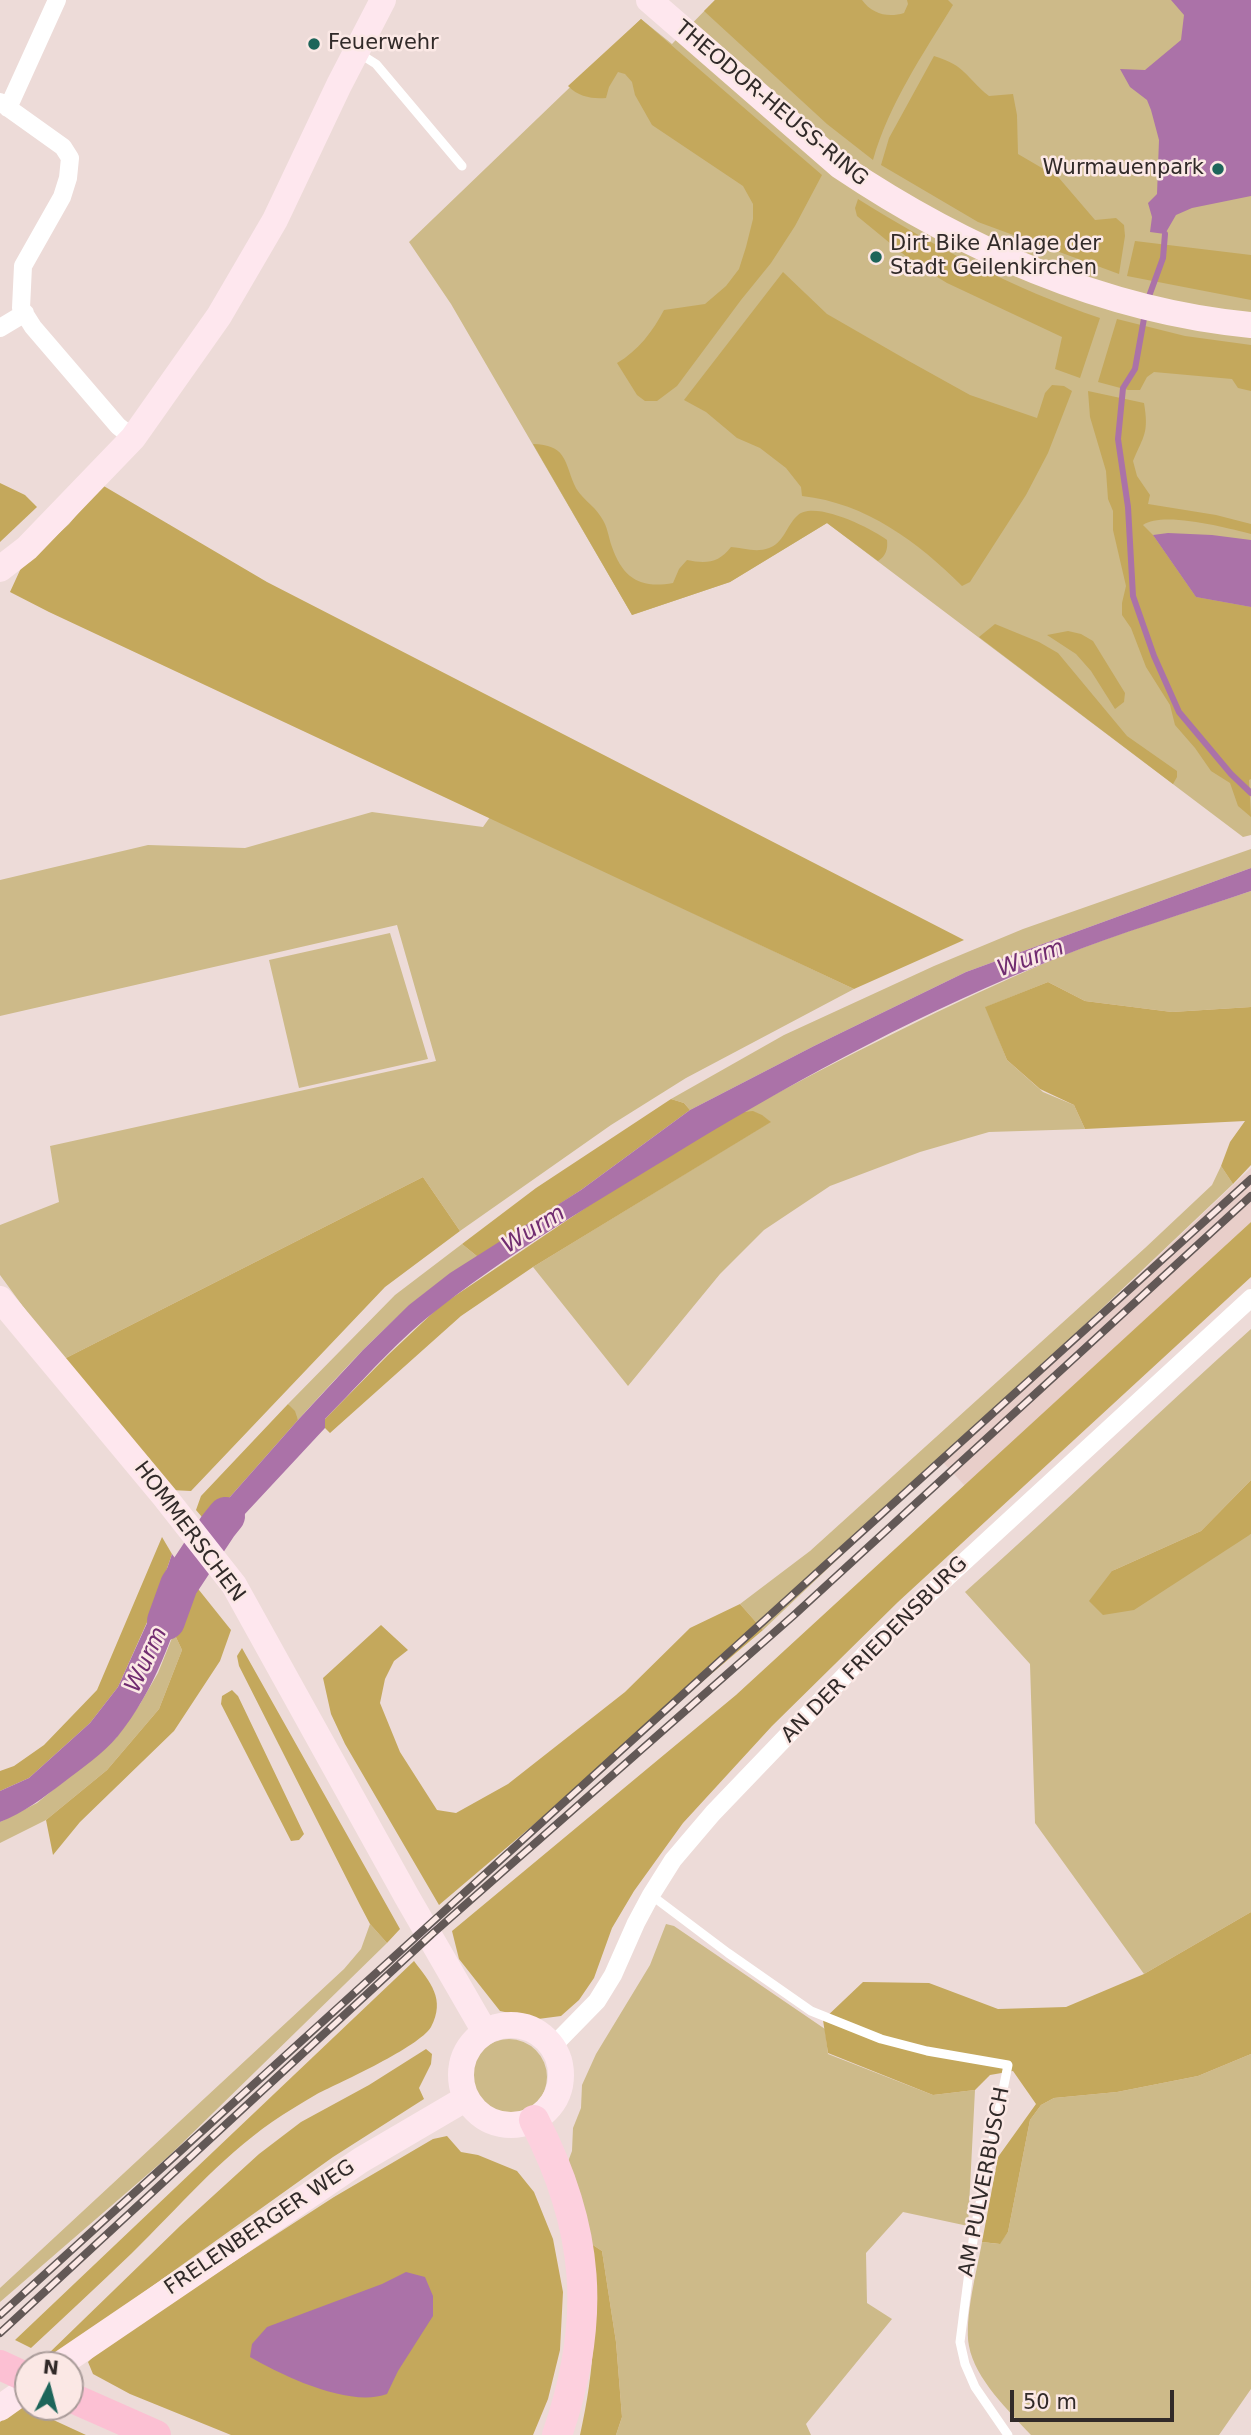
<!DOCTYPE html>
<style>
body{margin:0}
#map{position:relative;width:1251px;height:2435px;overflow:hidden;background:#eddbd8;font-family:"DejaVu Sans",sans-serif}
canvas{display:block}
.north{position:absolute;left:14px;top:2351px;width:70px;height:70px;box-sizing:border-box;background:#fbe8e5;border:2px solid #aa9c9a;border-radius:50%;rotate:6deg;font-size:19px;font-weight:700;line-height:28px;text-align:center;color:#312a29}
.north::after{content:'';display:block;margin:auto;width:24px;height:32px;background:#1d655a;clip-path:polygon(50% 0,100% 100%,50% 72%,0 100%)}
.scale{position:absolute;left:1010px;top:2390px;width:164px;height:32px;box-sizing:border-box;border:4px solid #312a29;border-top:0;padding-left:9px;font-size:21px;line-height:24px;white-space:nowrap;color:#312a29;-webkit-text-stroke:5px #fbe8e5;paint-order:stroke}
</style>
<div id="map">
<canvas width="1251" height="2435"></canvas>
<div class="north">N</div>
<div class="scale">50 m</div>
</div>
<script>
const c = document.querySelector('canvas').getContext('2d');
c.lineJoin = 'round';
function fill(path, color) {
  c.fillStyle = color;
  c.fill(path, 'evenodd');
}
function stroke(path, color, width, dash) {
  c.strokeStyle = color;
  c.lineWidth = width;
  c.lineCap = dash ? 'butt' : 'round';
  c.setLineDash(dash || []);
  c.stroke(path);
}
function label(font, color, halo, rows, align = 'center') {
  c.font = font + ' "DejaVu Sans",sans-serif';
  c.lineWidth = 5;
  c.setLineDash([]);
  c.textBaseline = 'middle';
  c.strokeStyle = halo;
  c.fillStyle = color;
  for (const [text, x, y, turn = 0] of rows) {
    c.save();
    c.translate(x, y);
    c.rotate((+turn || 0) * Math.PI / 180);
    c.textAlign = isNaN(turn) ? turn : align;
    if (halo) c.strokeText(text, 0, 0);
    c.fillText(text, 0, 0);
    c.restore();
  }
}
const built = new Path2D(`
 M1251,1168v54l-286,264 -23,-25z`);
const green = new Path2D(`
 M715,0h536v835l-8,2 -416,-314 -97,59 -98,33 -181,-311 -42,-62 232,-223 31,25z
 M372,812l111,15 7,-10 364,172 -168,89 -75,47 -151,106 -37,-54 -361,183 -62,-85v-50l59,-23 -9,-56 386,-85 -39,-136 -397,91v-136l148,-35 97,3z
 M1251,849v19l-285,104 -152,74 -124,64 -6,-7 -13,-4 113,-64 150,-69 89,-37z
 M1251,891v116l-79,5 -87,-11 -37,-19 -62,25 21,53 36,32 31,13 11,24 -96,3 -69,20 -90,34 -66,44 -44,44 -92,112 -95,-119 237,-145c-9,-8 -15,-11 -28,-10 102,-55 205,-107 312,-153 64,-26 131,-46 197,-68z
 M390,933l38,126 -129,29 -30,-128z
 M1221,1166l12,18 -470,446 -23,-26 70,-53 335,-303 67,-63z
 M462,1244l16,13c-71,41 -125,103 -180,163l-10,-16 107,-109z
 M1251,1329v151l-50,51 -89,40 139,-37v378l-107,62 -109,-151 -5,-159 -65,-72c97,-86 190,-177 286,-263z
 M174,1633l8,17 -23,59 -52,61 -61,50 -46,23v-21l37,-19 79,-65 24,-34 18,-31z
 M370,1924l17,19 -217,212 -170,147v-14l344,-319 17,-20z
 M666,1924l8,2 151,103 3,25 105,41 42,-5 -7,136 -65,-14 -37,41 1,50 25,16 -86,105 5,11h-195l6,-18 -6,-75 -14,-91 -12,-8 -24,-76 6,-16 1,-23 8,-20 1,-23 14,-31 54,-89z
 M471 2077a38 38 0 1 1 76 0a38 38 0 1 1-76 0Z
 M1251,2054v335l-32,46h-188c-22,-24 -56,-56 -62,-89 -5,-27 8,-76 13,-104l17,2 9,-12 22,-112 11,-15 13,-7 63,-6 81,-16z`);
const forest = new Path2D(`
 M715,0h147c10,14 26,18 42,13l4,-9 -1,-4h41l5,5c-30,49 -64,99 -80,155l-46,-36 -123,-113z
 M641,19l181,156 -27,51 -24,37 -30,37 -64,86 -20,15h-12l-8,-6 -20,-32c21,-12 36,-32 47,-53l41,-6 21,-18 13,-17 7,-22 7,-28v-15l-10,-18 -91,-61 -17,-30 -3,-13 -7,-8 -7,-2 -9,15 -3,11c-14,1 -27,-1 -38,-12z
 M934,56c34,11 30,20 55,40l24,-2 4,21 1,39 41,24 36,42 21,-2 8,7 1,11 -6,38 -141,-52 -97,-57 8,-27z
 M858,199c77,48 156,90 242,119l-20,60 -25,-9 7,-32 -115,-54 -34,-21 -56,-46 -2,-8z
 M1135,241l116,14v45l-124,-24z
 M783,272l44,42 80,46 63,35 67,23 8,-25 7,-8 12,1 8,5 -24,62 -22,42 -56,87 -8,4c-44,-44 -96,-83 -160,-90l-1,-9 -15,-19 -26,-20 -23,-10 -31,-26 -22,-12z
 M1117,319l68,17 66,9v46l-13,-3 -6,-9 -78,-7 -7,5 -7,13h-12l-30,-8z
 M1088,391l56,12c5,30 0,32 -11,58l4,15 13,19 -2,9 68,11 35,9v10c-24,-6 -88,-23 -108,-9l10,10 43,62 55,10v172l-2,1 2,37 -13,-11 -8,-23 -19,-12 -16,-23 -20,-23 -5,-20 -24,-38 -15,-39 -9,-13v-12l4,-17 -13,-56v-19l-5,-12 -2,-28 -16,-54z
 M533,444c32,1 31,15 41,40 5,13 20,21 27,33 7,10 7,19 11,30 11,31 28,42 61,36l6,-14 8,-9c19,4 32,3 44,-13 13,1 25,6 38,1 14,-4 18,-23 28,-32 16,-17 74,12 90,24 1,9 -1,16 -9,21l-51,-38 -97,59 -98,33z
 M0,483l25,12 12,12 -37,35z
 M102,485l165,97 697,358 -110,49 -805,-377 -39,-20 11,-24 48,-44z
 M995,624l44,18 19,11 69,83 50,35v6l-4,7 -194,-147z
 M1068,631l13,3 12,7 32,52 -1,9 -9,7 -24,-38 -15,-17 -29,-19z
 M1048,982l37,19 87,11 79,-5v158l-18,19 -12,-18 9,-24 15,-21 -160,8 -11,-24 -34,-16 -33,-29 -22,-53z
 M671,1099l13,4 6,7 -109,80 -103,67 -16,-13 74,-56z
 M753,1111l9,4 9,7 -238,145 -72,49 -131,117 -5,-5v-9l63,-64 52,-49 163,-110 139,-84z
 M423,1177l37,54 -75,56 -194,204 -20,-1 -109,-130z
 M1251,1222v55l-353,325 -126,124 -89,97 -49,68 -22,37 -18,50 -15,22 -18,16 -23,3 -38,-8 -41,-52 -7,-28 284,-236z
 M288,1404l7,7 3,9 -91,103 -11,-13 5,-14z
 M1251,1480v54l-117,76 -31,5 -14,-14 23,-30 89,-40z
 M162,1537l10,17 -19,55 -35,78 -28,36 -61,55 -29,13v-20l14,-5 30,-21 53,-55z
 M191,1580l40,50 -11,31 -46,70 -94,91 -27,33 -7,-35 61,-50 52,-61 23,-59 -8,-17z
 M740,1604l23,26 -324,275 -94,-161 -14,-30 -8,-36 58,-53 27,25 -14,11 -9,18 -5,24 20,49 37,58 19,3 52,-29 117,-92 65,-64z
 M242,1648l158,281 -13,14 -17,-19 -10,-19 -121,-239 -2,-10z
 M232,1690l6,6 66,138 -5,6 -8,1 -70,-137 1,-8z
 M1251,1912v142l-53,22 -81,16 -63,6 -13,7 -11,15 -22,112 -8,12 -18,-2 16,-85 38,-53 -23,-33 -23,4 -15,15 -42,5 -105,-42 -5,-33 40,-38 66,1 69,26 68,-2 78,-33z
 M414,1961c16,21 32,38 17,66 -12,20 -90,55 -114,67 -15,9 -31,18 -45,28 -53,37 -94,86 -140,131 -33,32 -67,63 -101,95l-16,-8z
 M426,2049l6,5 -1,10 -12,24 5,11 -91,58 -256,183 -21,19 -9,-4 133,-129 79,-72 42,-32 68,-37z
 M447,2136l14,16 17,3 39,16 17,21 19,47 10,53 -3,58 -12,49 -15,36h-302l-101,-41 -37,-20 -5,-12 16,-16 230,-149 99,-58z
 M590,2243l12,8 14,91 6,75 -6,18h-36c15,-66 18,-126 10,-192z
 M21,2405l65,30h-86v-13z`);
const water = new Path2D(`
 M1171,0h80v196l-59,12 -16,7 -11,19 -15,-2 2,-15 -4,-14 9,-9 2,-54 -8,-30 -4,-10 -17,-13 -10,-18 25,1 36,-30 3,-25z
 M1168,533l44,2 39,5v67l-55,-10 -43,-62z
 M1251,868v23c-65,22 -131,42 -194,67 -129,51 -252,117 -371,189 -82,50 -168,100 -244,159 -43,32 -79,75 -117,113v9l-108,116 -10,-21 91,-103 65,-70 46,-45 41,-32 131,-83 109,-80 124,-64 152,-74z
 M172,1554l19,26c-18,56 -36,110 -73,156 -15,18 -36,32 -54,46 -20,15 -40,31 -64,40v-31l29,-13 61,-55 28,-36 35,-77z
 M406,2272l19,5 8,19v20l-35,55 -11,23c-37,14 -104,-18 -137,-37l2,-13 15,-17 115,-43z`);
const stream = new Path2D(`
 M1148,299l15,-41 2,-24
 M1145,313l-10,56 -12,19 -5,51 10,68 5,89 21,60 25,56 52,62 20,19`);
const river = new Path2D(`
 M166,1621l13,-36 39,-59 8,-10`);
const service = new Path2D(`
 M357,52l19,12 86,102
 M651,1895l77,58 83,58 70,28 46,12 81,14 -34,168 -14,109 5,22 10,23 33,48`);
const minor = new Path2D(`
 M0,102l63,45 7,11 -2,20 -6,19 -39,69 -2,42 12,19 85,99 15,12
 M8,108l49,-108
 M0,328l25,-15
 M552,2047l45,-46 16,-26 23,-52 15,-28 22,-35 40,-47 165,-172 373,-343`);
const secondary = new Path2D(`
 M649,0l191,166c122,82 263,145 411,159
 M0,569l27,-21 106,-110 86,-122 56,-96 64,-135 44,-85
 M0,1299l164,197 70,89 173,312 78,135
 M461 2075a50 50 0 1 1 100 0a50 50 0 1 1-100 0Z
 M59,2365l302,-205 104,-61
 M0,2408l28,-20`);
const primary = new Path2D(`
 M534,2120c56,108 63,200 23,315`);
const trunk = new Path2D(`
 M0,2365l28,13
 M70,2397l86,38`);
const rail = new Path2D(`
 M0,2315c416,-379 834,-758 1251,-1136
 M0,2333l432,-399 361,-318 458,-420`);
const markers = [
 [314,44,7,"#1d655a"],
 [1218,169,7,"#1d655a"],
 [876,257,7,"#1d655a"]
];
const poiNames = [
 ["Feuerwehr",328,44],
 ["Wurmauenpark",1204,169,"right"],
 ["Dirt Bike Anlage der",890,245],
 ["Stadt Geilenkirchen",890,269]
];
const streetNames = [
 ["THEODOR-HEUSS-RING",771,104,40],
 ["HOMMERSCHEN",189,1532,53],
 ["AN DER FRIEDENSBURG",875,1650,-45],
 ["AM PULVERBUSCH",985,2182,-79],
 ["FRELENBERGER WEG",260,2228,-34]
];
const waterNames = [
 ["Wurm",1031,959,-20],
 ["Wurm",534,1230,-32],
 ["Wurm",147,1660,-65]
];
fill(built, '#e8cec9');
fill(green, '#cdba89');
fill(forest, '#c4a85c');
fill(water, '#ab72a8');
stroke(stream, '#ab72a8', 6);
stroke(river, '#ab72a8', 38);
stroke(service, '#fff', 9);
stroke(minor, '#fff', 18);
stroke(secondary, '#fee7ee', 26);
stroke(primary, '#fdd0de', 30);
stroke(trunk, '#fcc0d3', 30);
stroke(rail, '#625856', 8);
stroke(rail, '#fbe8e5', 5, [16]);
for (const [x, y, r, color] of markers) {
  const dot = new Path2D();
  dot.arc(x, y, r, 0, 2 * Math.PI);
  c.fillStyle = color;
  c.fill(dot);
  stroke(dot, '#fbe8e5', 2.5);
}
label('21px', '#312a29', '#fbe8e5', poiNames, 'left');
label('21px', '#312a29', '#fbe8e5', streetNames);
label('italic 23px', '#712c70', '#fbe8e5', waterNames);
</script>
